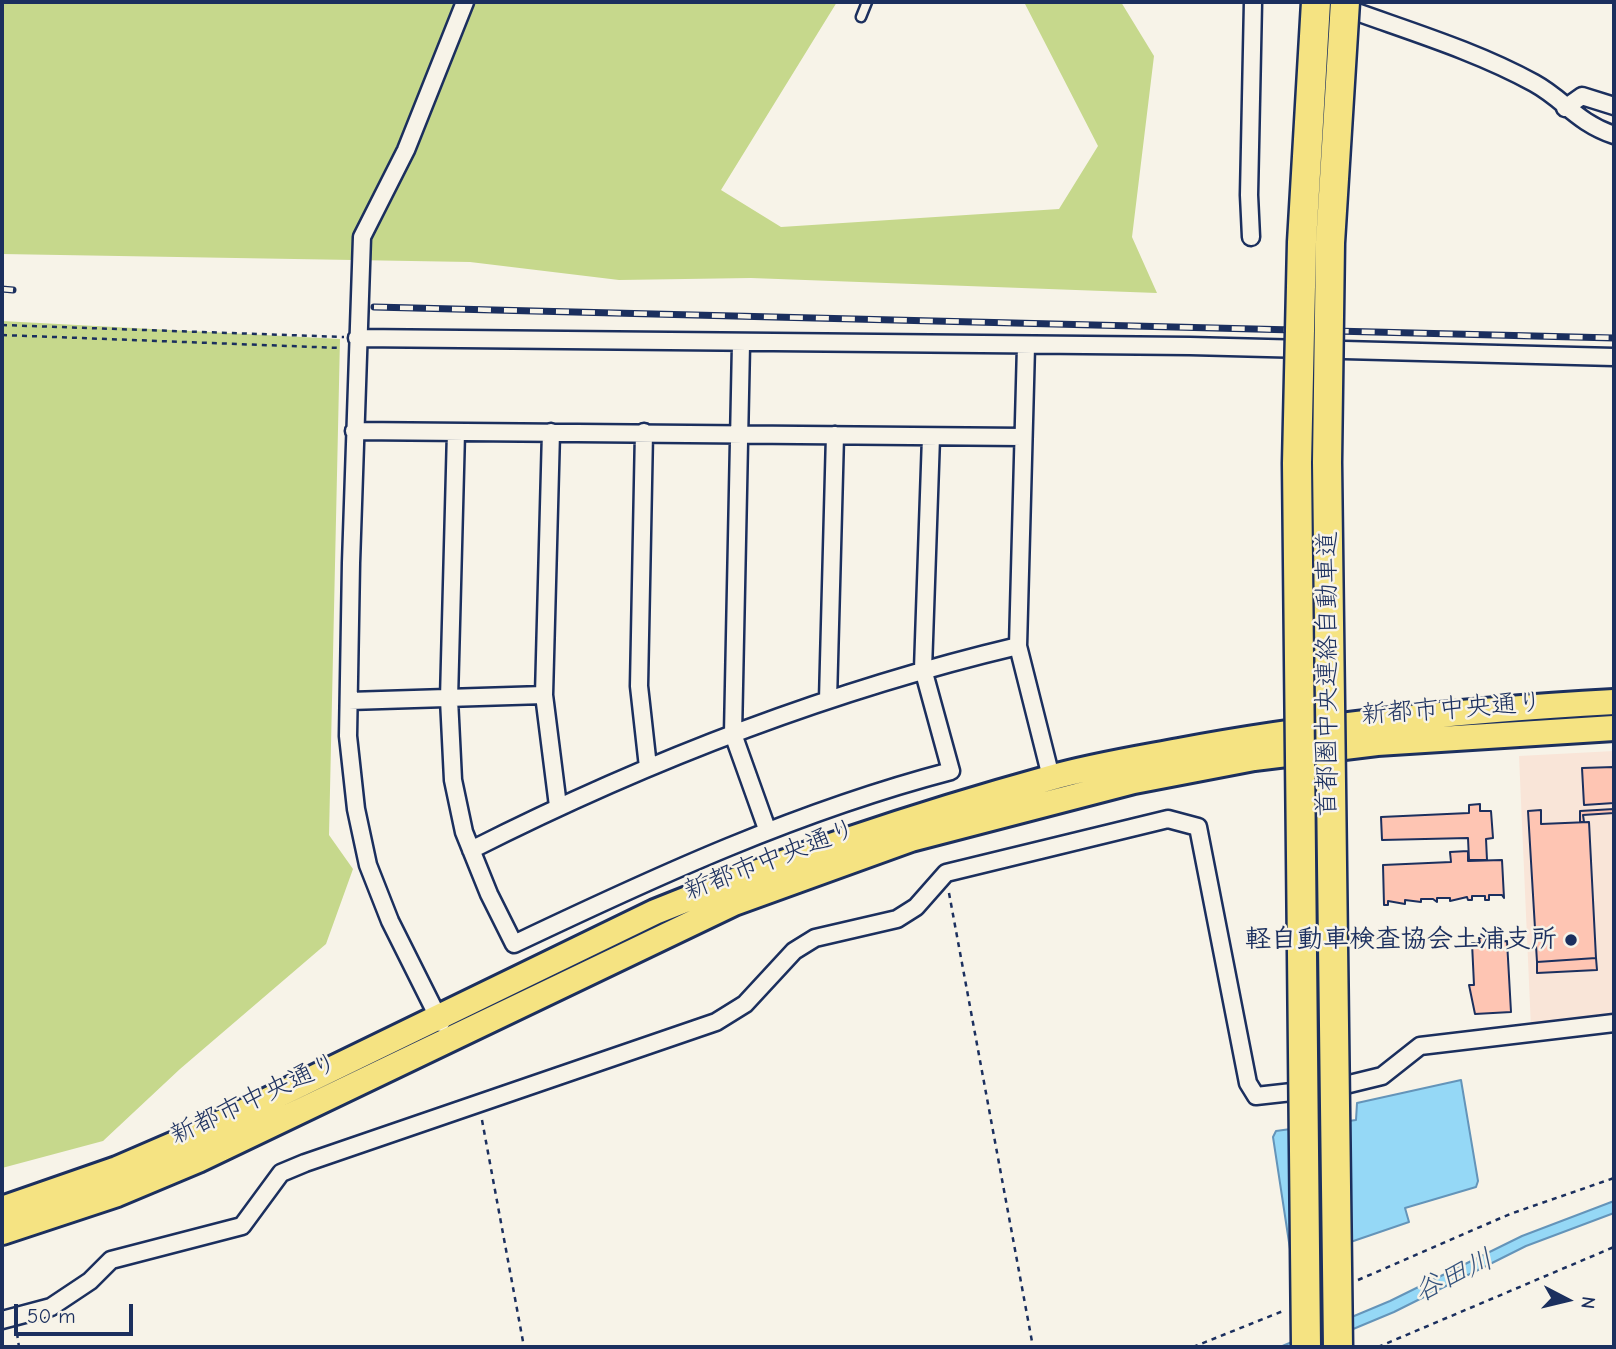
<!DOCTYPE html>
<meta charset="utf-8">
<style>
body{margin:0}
#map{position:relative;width:1616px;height:1349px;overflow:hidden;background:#f7f3e8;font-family:"Comic Neue",sans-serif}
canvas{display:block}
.frame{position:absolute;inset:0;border:4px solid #1b2f5e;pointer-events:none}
.north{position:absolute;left:1532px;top:1265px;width:70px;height:70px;-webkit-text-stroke:5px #f7f3e8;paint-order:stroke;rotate:97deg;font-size:19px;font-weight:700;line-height:28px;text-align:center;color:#1b2f5e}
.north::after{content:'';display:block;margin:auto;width:24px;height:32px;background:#1b2f5e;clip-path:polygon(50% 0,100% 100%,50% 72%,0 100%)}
.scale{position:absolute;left:14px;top:1304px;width:119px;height:32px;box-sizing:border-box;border:4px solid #1b2f5e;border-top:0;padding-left:9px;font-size:21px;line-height:24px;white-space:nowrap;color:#1b2f5e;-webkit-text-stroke:5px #f7f3e8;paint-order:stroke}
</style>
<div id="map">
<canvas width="1616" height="1349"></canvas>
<div class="frame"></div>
<div class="north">N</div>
<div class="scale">50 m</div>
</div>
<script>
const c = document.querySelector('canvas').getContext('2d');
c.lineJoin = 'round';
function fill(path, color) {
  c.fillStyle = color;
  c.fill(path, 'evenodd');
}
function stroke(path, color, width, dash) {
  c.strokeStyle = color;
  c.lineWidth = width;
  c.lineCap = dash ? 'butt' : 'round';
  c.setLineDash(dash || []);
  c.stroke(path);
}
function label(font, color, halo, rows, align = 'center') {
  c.font = font + ' "Comic Neue","Klee One",sans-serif';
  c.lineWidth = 5;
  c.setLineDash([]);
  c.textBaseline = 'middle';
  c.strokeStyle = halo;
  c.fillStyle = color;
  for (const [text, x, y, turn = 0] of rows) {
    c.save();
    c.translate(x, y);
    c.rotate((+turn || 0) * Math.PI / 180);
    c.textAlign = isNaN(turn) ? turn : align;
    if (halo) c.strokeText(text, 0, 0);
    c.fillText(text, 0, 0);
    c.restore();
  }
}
const built = new Path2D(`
 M1614,751v266l-83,11 -12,-272z`);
const green = new Path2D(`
 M2,2h835l-116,188 60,37 278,-18 39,-63 -74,-144h97l33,54 -22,181 25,56 -406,-15 -132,2 -149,-18 -468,-8z
 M2,321l338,18 -11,496 24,34 -27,75 -146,125 -77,72 -101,27z`);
const water = new Path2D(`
 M1461,1080l17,101 -2,6 -71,21 4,14 -117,40 -19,-125 3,-6 80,-11 1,-17z
 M1614,1201v12l-88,33 -132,66 -84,35h-30l110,-46 132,-65z`);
const building = new Path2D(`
 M1614,767v36l-30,2 -2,-37z
 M1480,804v7h11l2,27 -7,1 1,21h-18l-1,-22 -86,2 -1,-23 88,-4v-8z
 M1614,809v4l-31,2 1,7h-4v-11z
 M1541,810v14l48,-2 7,136 -59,4 -9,-151z
 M1468,851v10l34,-1 2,38 -2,-3h-13v5h-4v-4h-13v4h-4l-1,-3 -17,4v-3h-13v4l-4,-3h-12v3l-16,-2v4l-17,-3v4h-4l-1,-40 68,-3 -1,-10z
 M1499,937v5l8,-1 4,71 -36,2 -6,-29h5l-2,-42h8l-1,-5z
 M1596,958l1,12 -60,3v-11z`);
const path = new Path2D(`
 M2,325l342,12
 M2,335l339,13
 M949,893l84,454
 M482,1120l42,227
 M1358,1280l152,-66 104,-36
 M17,1333l2,14
 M1193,1347l90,-36
 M1378,1347l236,-100`);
const service = new Path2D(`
 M861,17l6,-15`);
const minor = new Path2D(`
 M1340,6c65,24 134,44 194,77 31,17 42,39 80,52
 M1565,108l17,-12 32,10
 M1251,237l-2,-42 4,-193
 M357,338l833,8 424,11
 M741,344l-8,390 34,95
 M1026,346l-8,300 33,131
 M354,431l669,6
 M456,432l-7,267 4,81 11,52 25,62 25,50c143,-68 284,-133 437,-173l-28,-102 8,-232
 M551,432l-7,263 14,111
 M644,432l-5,254 9,81
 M828,700l7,-265
 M349,701l195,-6
 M471,850c174,-88 357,-159 547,-204
 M441,1023l-51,-102 -22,-56 -12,-56 -8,-73 3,-173 11,-326 44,-87 59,-148
 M2,1320l49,-13 39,-26 21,-21 131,-34 39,-53 24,-10 411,-141 29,-18 49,-53 21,-13 82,-19 19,-12 30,-34 222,-54 30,8 50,256 8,13 81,-9 45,-11 38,-30 194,-23`);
const primary = new Path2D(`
 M2,1209l115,-40 81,-35 457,-222c130,-53 261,-97 395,-134 42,-12 86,-19 129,-27 143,-27 290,-41 435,-49
 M2,1232l115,-38 81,-34 536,-257 177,-64 223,-58 120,-23 123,-15 237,-15`);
const rail = new Path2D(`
 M2,289l11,1
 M374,307l1240,31`);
const motorwayBridge = new Path2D(`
 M1306,1347l-9,-884 5,-221 14,-240
 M1338,1347l-11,-885 3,-219 15,-241`);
const markers = [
 [1571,940,7,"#1b2f5e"]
];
const streetNames = [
 ["首都圏中央連絡自動車道",1328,674,-90],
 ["新都市中央通り",1452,709,-4],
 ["新都市中央通り",770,860,-21],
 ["新都市中央通り",254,1099,-25]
];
const poiNames = [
 ["軽自動車検査協会土浦支所",1557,940]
];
const waterNames = [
 ["谷田川",1454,1276,-26]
];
fill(built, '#f9e5d8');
fill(green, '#c6d88c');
fill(water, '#95d8f6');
stroke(water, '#6494b9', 2);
fill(building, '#fec5b3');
stroke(building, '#1b2f5e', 2);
stroke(service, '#1b2f5e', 13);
stroke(minor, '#1b2f5e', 21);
stroke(primary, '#1b2f5e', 30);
stroke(path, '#1b2f5e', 2.5, [5, 5]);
stroke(service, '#f7f3e8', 8);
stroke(minor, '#f7f3e8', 16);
stroke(primary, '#f5e382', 24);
stroke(rail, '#1b2f5e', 7);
stroke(rail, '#f7f3e8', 4.5, [13]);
stroke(motorwayBridge, '#1b2f5e', 33, []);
stroke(motorwayBridge, '#f5e382', 28);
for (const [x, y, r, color] of markers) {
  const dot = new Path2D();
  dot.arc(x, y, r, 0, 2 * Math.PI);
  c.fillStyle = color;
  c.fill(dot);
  stroke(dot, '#f7f3e8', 2.5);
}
label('26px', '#1b2f5e', '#f7f3e8', streetNames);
label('bold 26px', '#1b2f5e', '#f7f3e8', poiNames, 'right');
label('italic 28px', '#33517c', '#f7f3e8', waterNames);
</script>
